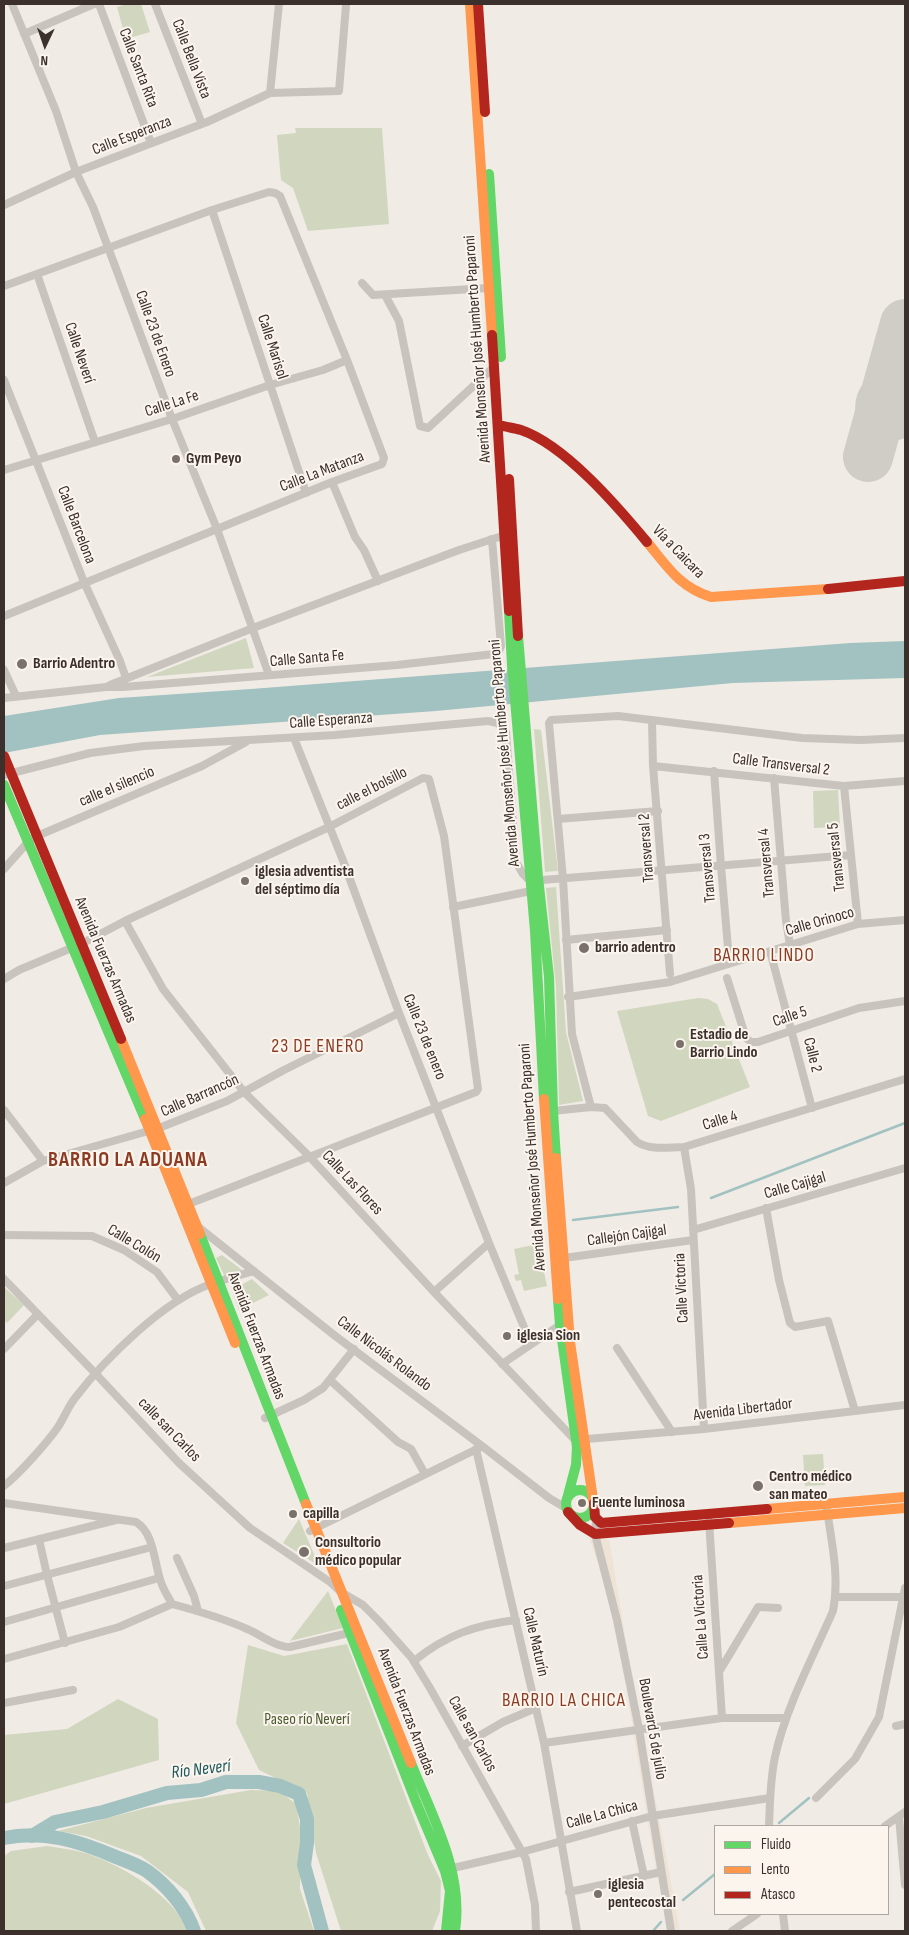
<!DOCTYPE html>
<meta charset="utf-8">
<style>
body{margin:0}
#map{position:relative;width:909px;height:1935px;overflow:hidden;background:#f0ebe5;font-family:"Sofia Sans Condensed",sans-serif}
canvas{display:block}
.frame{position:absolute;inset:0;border:5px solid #3b302b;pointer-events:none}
.legend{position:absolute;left:714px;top:1825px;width:175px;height:90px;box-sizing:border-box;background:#fbf5ee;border:1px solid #aea6a0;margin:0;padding:6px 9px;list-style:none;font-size:15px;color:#3b302b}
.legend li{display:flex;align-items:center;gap:10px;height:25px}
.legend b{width:25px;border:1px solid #aea6a0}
.north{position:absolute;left:20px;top:20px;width:50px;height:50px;-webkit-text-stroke:4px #fbf5ee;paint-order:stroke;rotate:183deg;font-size:14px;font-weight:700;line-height:20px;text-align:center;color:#3b302b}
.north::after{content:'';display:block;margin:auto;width:18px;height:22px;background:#3b302b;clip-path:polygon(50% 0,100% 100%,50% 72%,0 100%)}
</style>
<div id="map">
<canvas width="909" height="1935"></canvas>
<div class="frame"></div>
<ul class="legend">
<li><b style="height:6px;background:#63d668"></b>Fluido</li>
<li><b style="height:6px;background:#ff974d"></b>Lento</li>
<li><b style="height:6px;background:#b3261e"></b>Atasco</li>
</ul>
<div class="north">N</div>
</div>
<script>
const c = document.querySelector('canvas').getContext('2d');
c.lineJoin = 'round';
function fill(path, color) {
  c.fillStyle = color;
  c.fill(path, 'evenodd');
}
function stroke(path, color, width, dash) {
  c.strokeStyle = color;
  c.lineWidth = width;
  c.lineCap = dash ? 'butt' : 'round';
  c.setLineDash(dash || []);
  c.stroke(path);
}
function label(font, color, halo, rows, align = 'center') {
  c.font = font + ' "Sofia Sans Condensed",sans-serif';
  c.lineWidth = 4;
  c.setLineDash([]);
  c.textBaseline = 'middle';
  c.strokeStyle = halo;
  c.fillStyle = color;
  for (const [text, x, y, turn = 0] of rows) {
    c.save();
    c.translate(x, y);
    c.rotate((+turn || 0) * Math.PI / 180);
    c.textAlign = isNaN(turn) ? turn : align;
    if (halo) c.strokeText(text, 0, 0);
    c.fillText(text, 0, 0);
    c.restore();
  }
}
const green = new Path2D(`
 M127,4h14l9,28 -24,7 -9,-32z
 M295,128h87l7,96 -81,7 -15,-43 -12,-8 -4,-45 19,-2z
 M246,638l8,30 -107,9z
 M534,729l7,1 17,141 -13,1z
 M838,790l2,37 -26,1 -1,-37z
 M556,887l10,145 17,69 -24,4 -3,-118 -10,-99z
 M698,998l10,1 9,5 33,83 -89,34 -13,-5 -31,-105z
 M538,1244l9,42 -23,5 -3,-11 -5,1 -2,-6 5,-1 -5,-25z
 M222,1255l20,15 -17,7 -9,-19z
 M252,1279l17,16 -30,15 -7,-20z
 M4,1287l20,18 -17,18 -3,-3z
 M823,1454l2,31 -20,1 -2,-31z
 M299,1519l20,47 -36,-23z
 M328,1591l15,37 -53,13z
 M347,1644l81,211 13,26 -1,30 -8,20h-91l-25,-78 -9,-60 -48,-23 -23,-47 12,-78 36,11z
 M118,1699l40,20 1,41 -155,44v-69l63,-6z
 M251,1790l28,1 17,13 5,29 -1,56 14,42h-108l-18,-39 -47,-36 -55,-20 -28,-5 88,-23z
 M47,1846c11,2 23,3 34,6 32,8 98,45 105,79h-182v-75l7,-5z`);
const plaza = new Path2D(`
 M595,1534l14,5 16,96 55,296h-12l-15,-78 -27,-167 -20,-98 -17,-51z`);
const water = new Path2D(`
 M905,641v37l-172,5 -297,28 -336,24 -96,18v-37l115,-18 132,-9 599,-46z`);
const stream = new Path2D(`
 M711,1198l194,-75
 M573,1220l105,-13
 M779,1823l30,-25
 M683,1900l32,-26
 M653,1931l8,-9`);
const river = new Path2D(`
 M32,1836l23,-14 48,-10 64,-19 34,-3 25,-8h33l21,4 19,8 8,25v24l-3,22 18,66
 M4,1838c40,-8 75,3 112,19 10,4 22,8 31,14 21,15 39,37 47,60`);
const taxiway = new Path2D(`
 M892,371c-8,9 -21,15 -25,26 -9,24 18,41 38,30`);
const runway = new Path2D(`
 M868,457l37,-133`);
const street = new Path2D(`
 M12,4l44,107 20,61 17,35 79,212 45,110 52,146
 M99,4l52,139
 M155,4l47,120
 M24,34l70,-30
 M270,93l9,-89
 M4,205l72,-33 131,-50 63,-29 69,-2 7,-86
 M212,210l94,283
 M37,274l58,168
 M362,283l11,12 116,-7
 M4,286l208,-76 57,-18 6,1 5,3 67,164 37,98 -2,6 -50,18 -328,134
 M385,295l14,26 21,105 8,2 67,-62
 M4,380l80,202 36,79 6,17
 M4,470l168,-51 98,-34 53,-15 24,-10
 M332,482l23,55 9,13 14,31
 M4,670l12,26
 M110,685l143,-57 206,-78 46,-15
 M4,698l102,-11h17l274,-22 97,-11 5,-3 2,-5 -9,-107
 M652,721l1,45 17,208
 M294,738l50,125 55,150 90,230 42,101
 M653,766l191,20 61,-5
 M714,771l7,95 7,82 3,15
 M4,775l86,-22 54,-7 191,-11 153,-14 10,2 8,9 10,130 7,12 7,7 321,-26
 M774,778l12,143 4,24
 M844,786l14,138
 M558,819l100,-8
 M4,869l24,-27 9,-6 165,-70 44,-24
 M453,907l78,-16
 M125,921l38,68 81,103 65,64 125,136 141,148 129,-11 201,-24
 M566,940l101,-10
 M770,951l42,157
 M727,978l19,60 5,4h7l101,-34 46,-7
 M4,979l15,-9 62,-26 44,-23 204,-94 94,-49 6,1 15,57 34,253 -2,3 -290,113
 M568,997l102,-15 188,-58 47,-4
 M591,1107l-19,-73 -9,-155 -14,-156 2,-3 67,-4 184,22 59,2 44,-2
 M4,1110l39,51
 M553,1111l38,-4 14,1 32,34c14,9 32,5 47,5l221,-68
 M684,1147l7,42 13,240
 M4,1183l39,-22 116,-33 68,-27 57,-31 115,-57
 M766,1208l13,72 11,43 5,4 33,-6 27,90
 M197,1226l137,109 148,111 67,52 17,10
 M693,1230l212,-62
 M4,1235l88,1 32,14 33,22 21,28
 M564,1258l129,-18
 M4,1279l91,94 84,90 71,65 80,54 11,10 22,13 15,15 33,37 19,31 96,171 9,46 1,26
 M434,1292l55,-49
 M617,1348l55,84
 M4,1349l34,-35
 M502,1364l58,-39
 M330,1380l68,62 13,7 14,25
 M265,1418l39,-18 19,-12 31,-39
 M476,1449l68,294 33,188
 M4,1486c15,-12 43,-43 54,-59 6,-9 10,-20 17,-29 30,-39 89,-98 136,-114 14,-5 29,-9 43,-13
 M4,1503l132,19c18,11 18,39 24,57 2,9 8,17 12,25 26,7 51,14 75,25 13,5 28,18 43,18l63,-15
 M596,1520l-1,14 22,86 22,109 32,202
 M709,1521l13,197
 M310,1531l171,-84
 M39,1539l8,36 18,68
 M4,1548l112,-28
 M177,1558l17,38 4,15
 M4,1586l148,-39
 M836,1597h69
 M4,1622l155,-44
 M4,1659l115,-32 53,-23
 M414,1661c32,-26 61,-36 102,-41
 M719,1672l39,-65 20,1
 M4,1703l69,-13
 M896,1726l9,-2
 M544,1743l178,-25h64
 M462,1746l41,-24 33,-14
 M816,1798l39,-39 24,-42 26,-129
 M899,1817l6,68
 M632,1821l12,55
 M769,1826c1,-23 1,-46 6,-69 10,-48 38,-100 58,-146 7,-35 -2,-72 -7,-107
 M885,1826l20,-14
 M449,1869l73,-17 130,-36 118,-18
 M569,1892l92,-20
 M783,1914l2,17
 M732,1931l25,-17`);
const fast = new Path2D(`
 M489,174l12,183
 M509,611l3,54 23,266 9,168
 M518,636l20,241 11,100 4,134 3,47
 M4,785l141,334
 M200,1234l106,270
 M558,1299l2,26 17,122 -1,18 -9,34
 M566 1504a14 14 0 1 1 28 0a14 14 0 1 1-28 0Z
 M341,1610l75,192 29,69 5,20 -4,40
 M411,1763c21,53 53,109 44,168`);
const slow = new Path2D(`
 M470,4c8,110 14,221 22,331
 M647,542c20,24 32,45 64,55l117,-8
 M121,1039l79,195
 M544,1099l14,200
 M145,1119l90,224
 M556,1158l14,184 23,157
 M306,1504l105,259
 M767,1509l138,-12
 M729,1523l176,-15`);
const jam = new Path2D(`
 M478,4l7,108
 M492,335l17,276
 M499,425c7,2 15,3 22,5 44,15 97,77 126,112
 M509,479l9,157
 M828,589l77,-8
 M4,756l117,283
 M594,1503l1,14 6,6 166,-14
 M568,1512l12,13 15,9 134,-11`);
const markers = [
 [176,459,5,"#7a716c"],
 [22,664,6,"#7a716c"],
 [245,881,5,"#7a716c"],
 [584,948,6,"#7a716c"],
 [680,1044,5,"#7a716c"],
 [507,1336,5,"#7a716c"],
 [758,1486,6,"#7a716c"],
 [582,1503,5,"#7a716c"],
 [293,1514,5,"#7a716c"],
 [304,1552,6,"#7a716c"],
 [598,1894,5,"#7a716c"]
];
const streetNames = [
 ["Calle Bella Vista",191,59,69],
 ["Calle Santa Rita",138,68,69],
 ["Calle Esperanza",132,136,-21],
 ["Calle 23 de Enero",155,334,70],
 ["Calle Marisol",272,347,72],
 ["Avenida Monseñor José Humberto Paparoni",478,349,-94],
 ["Calle Neverí",79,353,71],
 ["Calle La Fe",172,404,-18],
 ["Calle La Matanza",322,472,-21],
 ["Calle Barcelona",76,525,69],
 ["Vía a Caicara",678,552,46],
 ["Calle Santa Fe",307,659,-5],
 ["Calle Esperanza",331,721,-4],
 ["Avenida Monseñor José Humberto Paparoni",505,753,-95],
 ["Calle Transversal 2",781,765,7],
 ["calle el silencio",117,787,-23],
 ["calle el bolsillo",372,789,-27],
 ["Transversal 2",647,848,-94],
 ["Transversal 5",837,857,-96],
 ["Transversal 4",767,863,-95],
 ["Transversal 3",708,868,-95],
 ["Calle Orinoco",820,922,-16],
 ["Avenida Fuerzas Armadas",105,960,67],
 ["Calle 5",790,1017,-19],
 ["Calle 23 de enero",424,1037,68],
 ["Calle 2",812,1055,76],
 ["Calle Barrancón",200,1096,-24],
 ["Calle 4",720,1121,-17],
 ["Avenida Monseñor José Humberto Paparoni",533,1157,-94],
 ["Calle Las Flores",352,1183,47],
 ["Calle Cajigal",795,1186,-16],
 ["Callejón Cajigal",627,1236,-8],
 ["Calle Colón",134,1244,31],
 ["Calle Victoria",682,1288,-93],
 ["Avenida Fuerzas Armadas",256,1336,69],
 ["Calle Nicolás Rolando",384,1354,37],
 ["Avenida Libertador",743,1410,-7],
 ["calle san Carlos",169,1430,46],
 ["Calle La Victoria",701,1617,-94],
 ["Calle Maturín",535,1642,77],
 ["Avenida Fuerzas Armadas",406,1712,69],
 ["Boulevard 5 de julio",652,1729,80],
 ["Calle san Carlos",472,1734,61],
 ["Calle La Chica",602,1815,-15]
];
const poiNames = [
 ["Gym Peyo",186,459],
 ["Barrio Adentro",33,664],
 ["iglesia adventista",255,872],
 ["del séptimo día",255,890],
 ["barrio adentro",595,948],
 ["Estadio de",690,1035],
 ["Barrio Lindo",690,1053],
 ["iglesia Sion",517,1336],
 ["Centro médico",769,1477],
 ["san mateo",769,1495],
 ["Fuente luminosa",592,1503],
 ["capilla",303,1514],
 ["Consultorio",315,1543],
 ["médico popular",315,1561],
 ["iglesia",608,1885],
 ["pentecostal",608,1903]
];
const parkNames = [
 ["Paseo río Neverí",307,1720]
];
const waterNames = [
 ["Río Neverí",201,1770,-7]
];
const quarterNames = [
 ["BARRIO LINDO",764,956],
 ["23 DE ENERO",318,1047],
 ["BARRIO LA CHICA",564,1701]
];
const districtNames = [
 ["BARRIO LA ADUANA",128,1161]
];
fill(green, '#d1d6bf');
fill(plaza, '#eee3d5');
fill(water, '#a1c2c1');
stroke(stream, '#a1c2c1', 2.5);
stroke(river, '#a1c2c1', 14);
stroke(taxiway, '#d0ccc6', 20);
stroke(runway, '#d0ccc6', 50);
stroke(street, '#c9c3be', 8);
stroke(fast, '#63d668', 10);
stroke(slow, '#ff974d', 10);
stroke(jam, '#b3261e', 10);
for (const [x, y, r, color] of markers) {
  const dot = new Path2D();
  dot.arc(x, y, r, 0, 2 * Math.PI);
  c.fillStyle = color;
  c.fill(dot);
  stroke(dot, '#fbf5ee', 2);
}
label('16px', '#3b302b', '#fbf5ee', streetNames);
label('bold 16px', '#3b302b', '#fbf5ee', poiNames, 'left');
label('16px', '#4a5a2e', '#fbf5ee', parkNames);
label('italic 18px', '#1f5a5e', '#fbf5ee', waterNames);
c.letterSpacing = '1px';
label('19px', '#8c3b22', '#fbf5ee', quarterNames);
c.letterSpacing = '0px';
c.letterSpacing = '1px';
label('bold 21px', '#8c3b22', '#fbf5ee', districtNames);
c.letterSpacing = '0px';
</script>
